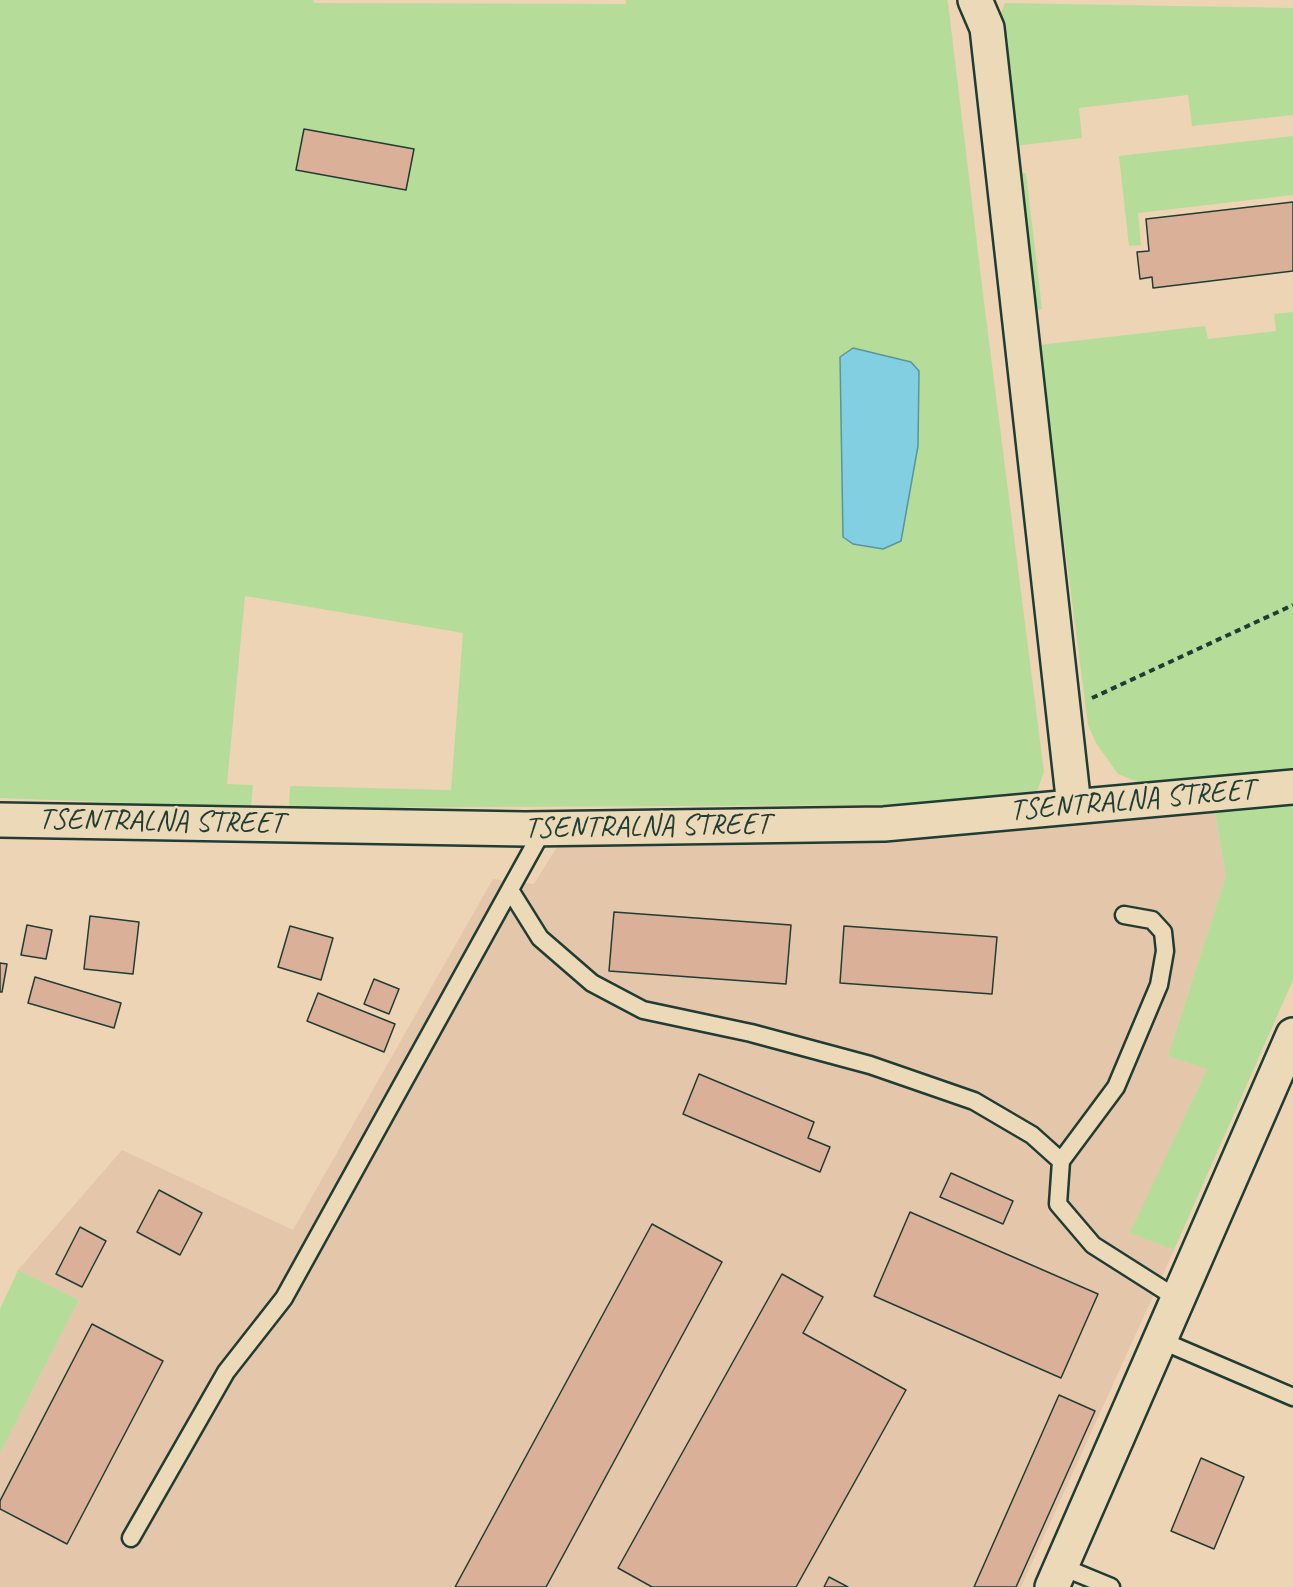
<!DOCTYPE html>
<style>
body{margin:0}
canvas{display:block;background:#edd4b4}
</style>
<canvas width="1293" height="1587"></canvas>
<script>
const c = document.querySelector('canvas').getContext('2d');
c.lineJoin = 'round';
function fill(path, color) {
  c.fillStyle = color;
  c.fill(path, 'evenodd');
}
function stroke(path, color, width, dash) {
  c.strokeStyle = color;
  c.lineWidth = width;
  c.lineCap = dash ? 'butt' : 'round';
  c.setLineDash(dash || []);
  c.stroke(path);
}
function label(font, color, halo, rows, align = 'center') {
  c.font = font + ' Caveat,sans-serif';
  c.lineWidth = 5;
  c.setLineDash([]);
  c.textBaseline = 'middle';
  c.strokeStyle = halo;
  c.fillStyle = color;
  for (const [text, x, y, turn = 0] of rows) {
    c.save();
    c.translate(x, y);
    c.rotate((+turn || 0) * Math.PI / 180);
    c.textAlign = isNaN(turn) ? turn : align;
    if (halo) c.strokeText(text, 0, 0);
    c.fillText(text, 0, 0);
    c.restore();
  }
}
const built = new Path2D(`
 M1215,812l11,64 -58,180 39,13 -76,164 43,17 -153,337h-1021v-134l79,-153 -61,-30 104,-120 171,80 200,-351 41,5 23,-37 328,-5z`);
const green = new Path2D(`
 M0,0h313l1,3 312,1v-4h321l1,2 36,300 60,470 -8,22 -155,11 -592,3 1,-22 161,4 12,-157 -218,-37 -18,188 26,1 -2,23 -251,-10z
 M1005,3l288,5v107l-101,11 -4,-31 -109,13 3,30 -68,8 -15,-128z
 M1293,136v59l-155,18 3,32 -12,1 -10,-90z
 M1026,173l16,136 -12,2 -16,-137z
 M1293,312v456l-153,15 -22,-9 -22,-31 -8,-18 -49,-380 166,-19 3,13 68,-8 -2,-17z
 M1293,805v175l-119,270 -44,-17 77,-164 -39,-13 58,-180 -11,-64z
 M18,1270l61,30 -79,153v-144z`);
const water = new Path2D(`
 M853,348l58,14 8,9 -1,75 -17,95 -18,8 -30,-5 -10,-7 -3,-180z`);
const building = new Path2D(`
 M304,129l110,20 -8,41 -110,-20z
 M1293,202v69l-140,17 -1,-11 -12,2 -3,-27 12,-1 -3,-32z
 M614,912l177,13 -5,59 -177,-13z
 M90,916l49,6 -6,52 -49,-5z
 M27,925l25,5 -6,29 -25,-4z
 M290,926l43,12 -12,42 -43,-13z
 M844,926l153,11 -5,57 -152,-11z
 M0,963l7,1 -5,28h-2z
 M35,977l86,26 -7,25 -86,-25z
 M374,979l25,10 -10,25 -25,-10z
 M318,993l77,31 -11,28 -77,-31z
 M699,1074l115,48 -6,16 22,9 -10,25 -137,-58z
 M951,1173l62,28 -10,23 -63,-27z
 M159,1190l43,23 -22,42 -43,-23z
 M910,1212l188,82 -37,84 -187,-82z
 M652,1224l70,38 -176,325h-91z
 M80,1227l26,14 -24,46 -26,-13z
 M782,1274l41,23 -20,36 103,57 -110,197h-144l-34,-19z
 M92,1324l71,37 -96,183 -67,-35v-8z
 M1059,1395l36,16 -79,176h-42z
 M1201,1458l43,19 -30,72 -43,-18z
 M829,1577l19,10h-24z`);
const path = new Path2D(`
 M1092,698l201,-93`);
const service = new Path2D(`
 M510,890l30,48 52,45 51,27 108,23 119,32 104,36 58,34 29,26 -3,43 35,41 85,54
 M1061,1161l55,-74 43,-102 6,-34 -2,-19 -11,-12 -28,-5
 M1160,1340l133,57
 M131,1538l95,-166 58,-74 260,-470
 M1060,1566l51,21`);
const minor = new Path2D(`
 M975,0l12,28 87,778
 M1052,1587l241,-552`);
const tertiary = new Path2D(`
 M0,820l525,9 359,-5 409,-37`);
const streetNames = [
 ["TSENTRALNA STREET",1132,801,-5],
 ["TSENTRALNA STREET",161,822,1],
 ["TSENTRALNA STREET",647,827,-1]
];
fill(built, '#e4c6aa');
fill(green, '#b5dd99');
fill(water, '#81cfe0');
stroke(water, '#5a959b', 1.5);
fill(building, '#dbb099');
stroke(building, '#1f3d34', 1.5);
stroke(service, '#1f3d34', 21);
stroke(minor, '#1f3d34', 38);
stroke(tertiary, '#1f3d34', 38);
stroke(path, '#1f3d34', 4, [6, 4.5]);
stroke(service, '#ebd9b7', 16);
stroke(minor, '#ebd9b7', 33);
stroke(tertiary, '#ebd9b7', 33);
label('30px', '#1f3d34', '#ebd9b7', streetNames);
</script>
